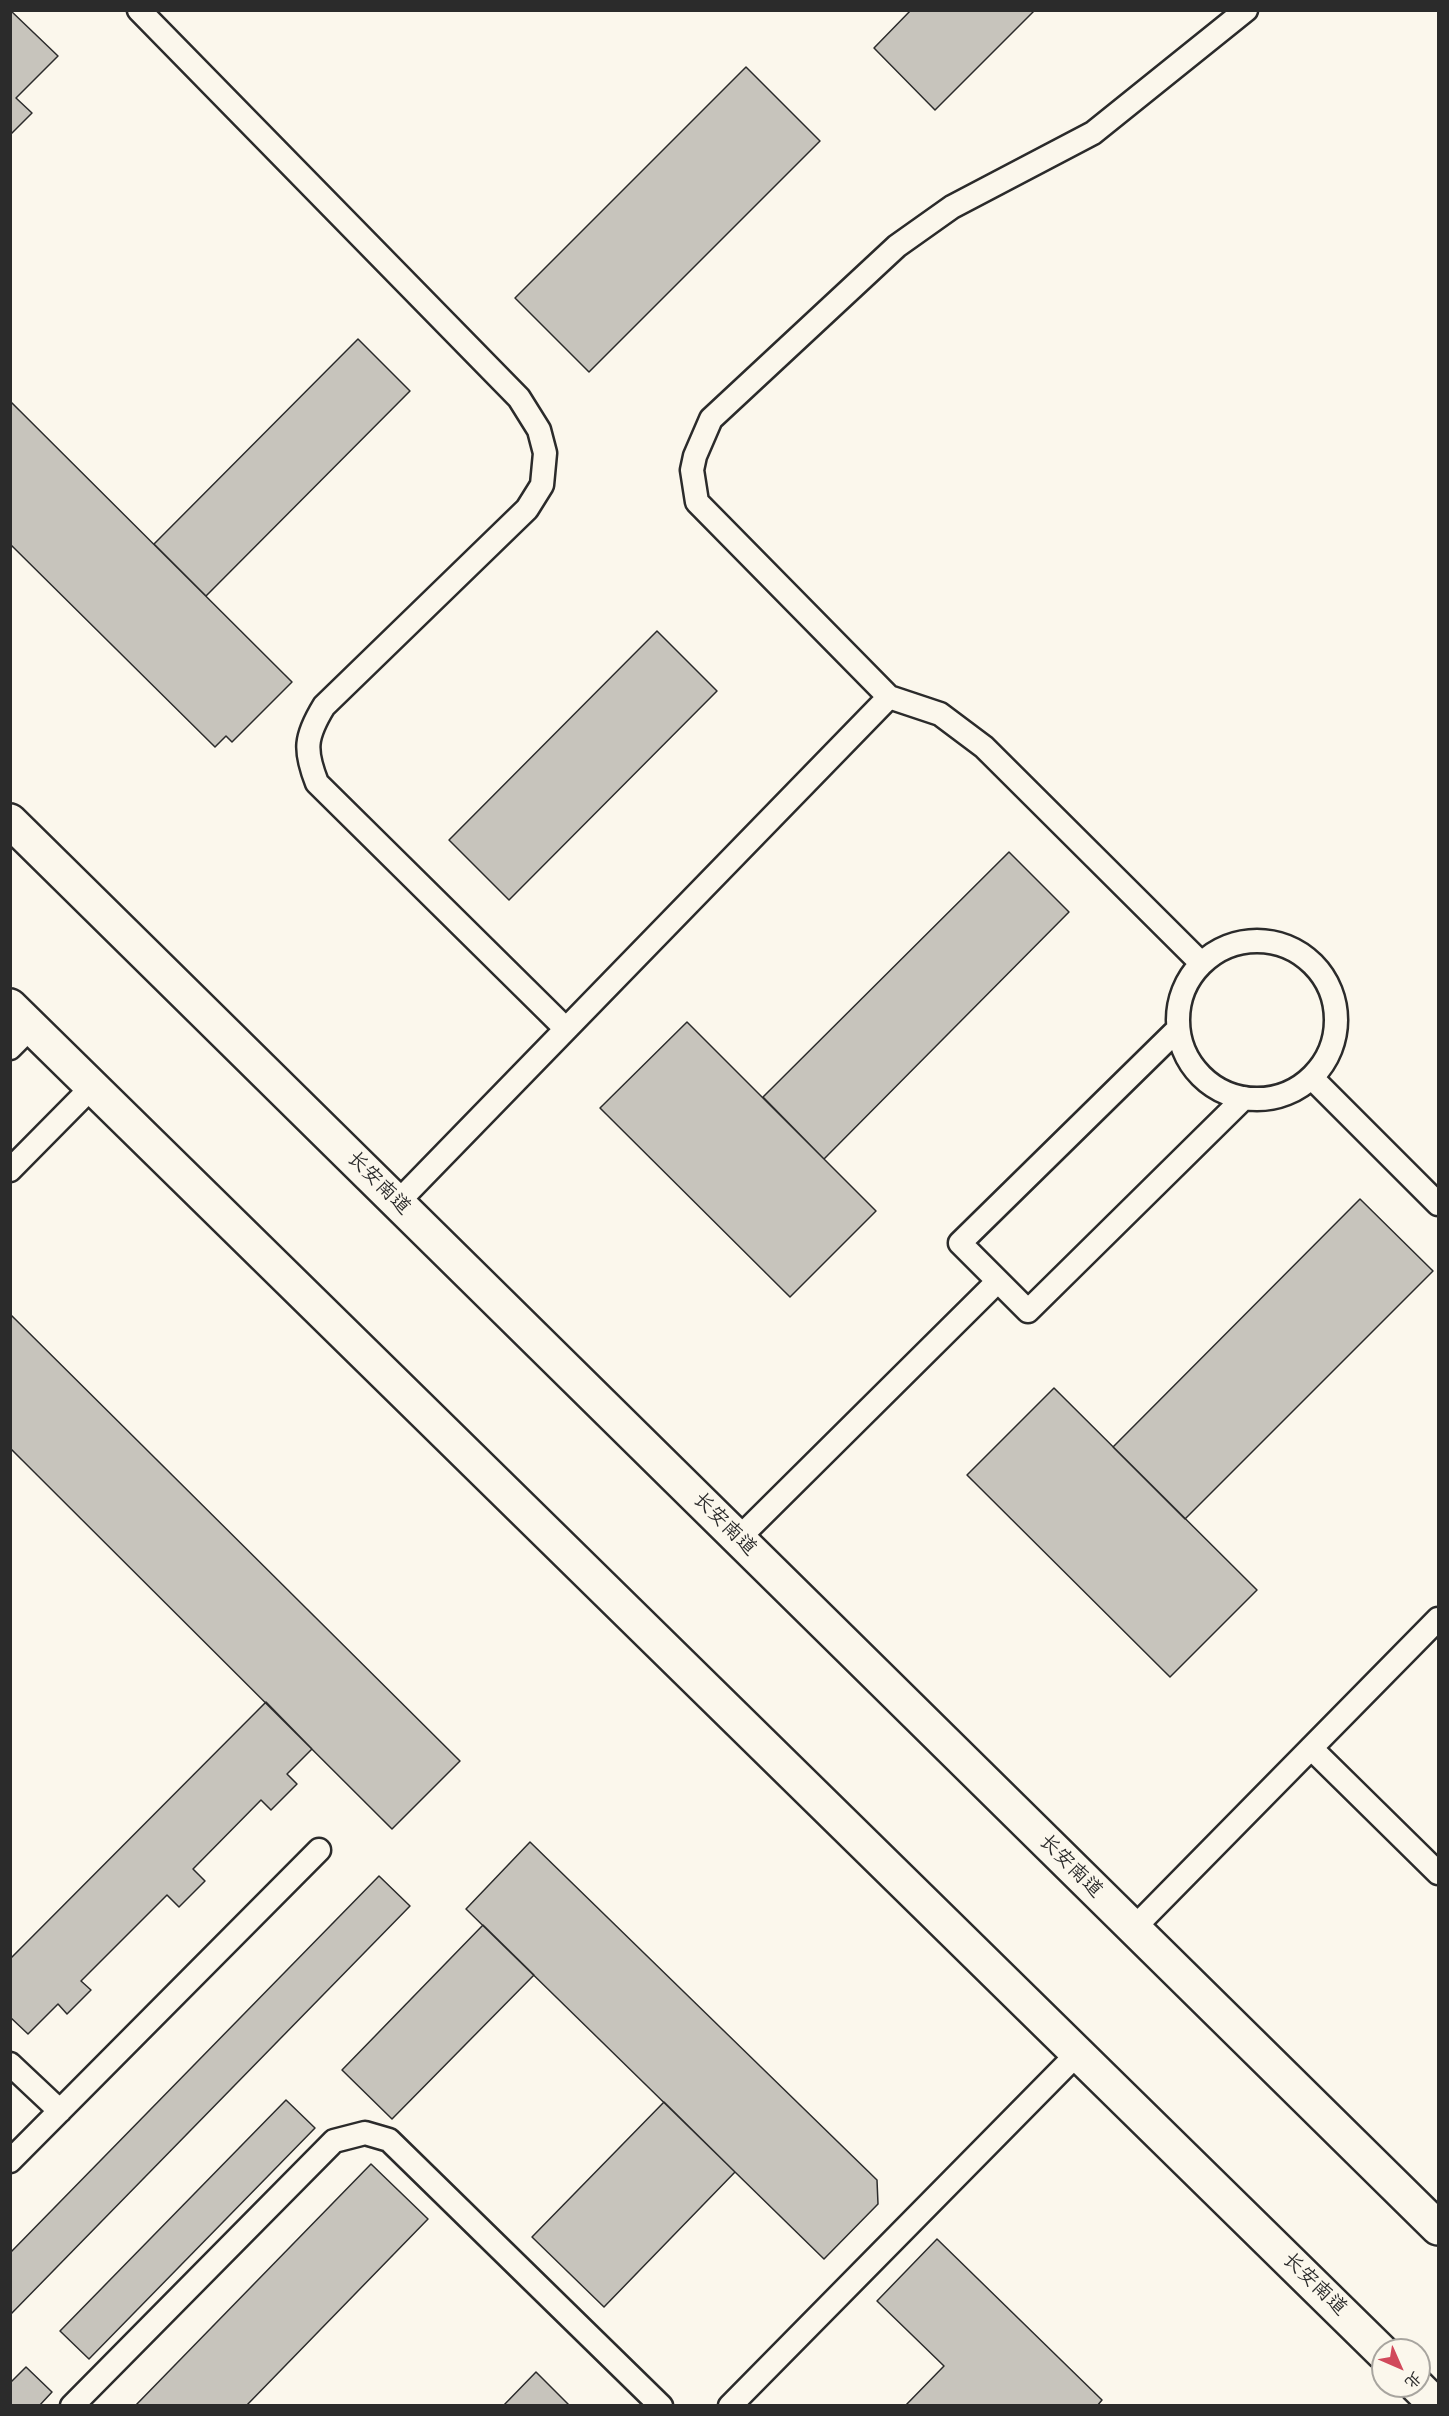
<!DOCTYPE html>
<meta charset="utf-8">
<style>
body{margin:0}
#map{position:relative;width:1449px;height:2416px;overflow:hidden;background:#fbf7ec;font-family:Mynerve,"LXGW WenKai TC",sans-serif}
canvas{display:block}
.frame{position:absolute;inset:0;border:12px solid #2b2b2b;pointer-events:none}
.north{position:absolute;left:1371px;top:2338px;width:60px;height:60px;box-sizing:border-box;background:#fbf7ec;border:2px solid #a8a59f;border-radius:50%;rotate:135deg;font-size:16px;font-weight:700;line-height:24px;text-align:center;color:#2b2b2b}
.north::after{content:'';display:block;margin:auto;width:21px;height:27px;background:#d1495b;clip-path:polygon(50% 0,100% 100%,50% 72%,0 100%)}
</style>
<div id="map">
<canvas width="1449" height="2416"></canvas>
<div class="frame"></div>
<div class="north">北</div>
</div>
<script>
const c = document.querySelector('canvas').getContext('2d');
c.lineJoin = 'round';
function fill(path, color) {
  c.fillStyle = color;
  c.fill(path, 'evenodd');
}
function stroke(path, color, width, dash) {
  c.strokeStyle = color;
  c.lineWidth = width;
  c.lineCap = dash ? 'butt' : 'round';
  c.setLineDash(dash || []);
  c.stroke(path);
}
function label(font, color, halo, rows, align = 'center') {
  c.font = font + ' Mynerve,"LXGW WenKai TC",sans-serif';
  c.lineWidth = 5;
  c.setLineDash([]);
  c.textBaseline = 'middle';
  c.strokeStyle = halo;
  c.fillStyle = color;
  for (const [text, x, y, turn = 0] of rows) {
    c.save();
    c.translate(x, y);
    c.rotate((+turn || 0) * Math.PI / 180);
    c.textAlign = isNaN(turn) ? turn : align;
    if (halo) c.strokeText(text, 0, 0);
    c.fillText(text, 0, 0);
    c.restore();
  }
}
const building = new Path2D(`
 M10,10l48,46 -42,42 16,15 -22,22z
 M911,10h124l-100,100 -61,-62z
 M746,67l74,74 -231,231 -74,-74z
 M358,339l52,52 -204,205 -52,-52z
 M10,401l282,281 -60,60 -6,-6 -11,11 -205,-203z
 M657,631l60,60 -208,209 -60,-60z
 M1009,852l60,60 -245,247 -61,-62z
 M687,1022l189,189 -86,86 -190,-189z
 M1360,1199l73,72 -248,248 -72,-72z
 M10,1314l450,447 -68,68 -382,-381z
 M1054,1388l203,202 -87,87 -203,-202z
 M266,1702l46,47 -25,25 10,10 -26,26 -10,-10 -68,69 12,12 -26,26 -12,-12 -86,86 10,9 -24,24 -9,-10 -30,30 -18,-17v-58z
 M530,1842l347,338 1,24 -54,55 -358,-350z
 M379,1876l31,30 -400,409v-62z
 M483,1925l51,50 -142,144 -50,-49z
 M286,2100l29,28 -226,231 -29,-28z
 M664,2102l71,70 -131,135 -72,-70z
 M371,2164l57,55 -182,187h-111z
 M937,2239l165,161 -5,6h-192l39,-40 -67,-65z
 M26,2367l26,25 -13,14h-29v-23z
 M536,2372l34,34h-67z`);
const lane = new Path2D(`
 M139,10l380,388 20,32 6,23 -3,32 -15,24 -203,197c-19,31 -20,44 -7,77l249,246
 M889,697l51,17 44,33 217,216
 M1178 1020a79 79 0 1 1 158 0a79 79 0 1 1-158 0Z
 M1178,1029l-218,214 68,68 216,-213
 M10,1048l21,-21
 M1312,1078l126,126
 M10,1170l82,-83
 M397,1203l492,-506 -192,-195 -5,-32 3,-14 16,-37 186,-173 55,-39 141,-74 153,-123
 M738,1539l260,-258
 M1311,1748l127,125
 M1133,1929l305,-310
 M10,2064l50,47
 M10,2161l309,-311
 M72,2406l262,-265 31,-8 24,7 272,266
 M730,2406l348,-353`);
const secondary = new Path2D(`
 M10,821l1428,1407
 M10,1006l1373,1347
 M1417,2386l20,20`);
const streetNames = [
 ["长安南道",378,1184,45],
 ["长安南道",724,1525,45],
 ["长安南道",1070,1867,45],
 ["长安南道",1314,2285,44]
];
fill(building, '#c7c4bc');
stroke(building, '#2b2b2b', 1.5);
stroke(lane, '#2b2b2b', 27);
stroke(secondary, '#2b2b2b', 38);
stroke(lane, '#fbf7ec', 22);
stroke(secondary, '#fbf7ec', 33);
label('20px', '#2b2b2b', '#fbf7ec', streetNames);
</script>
